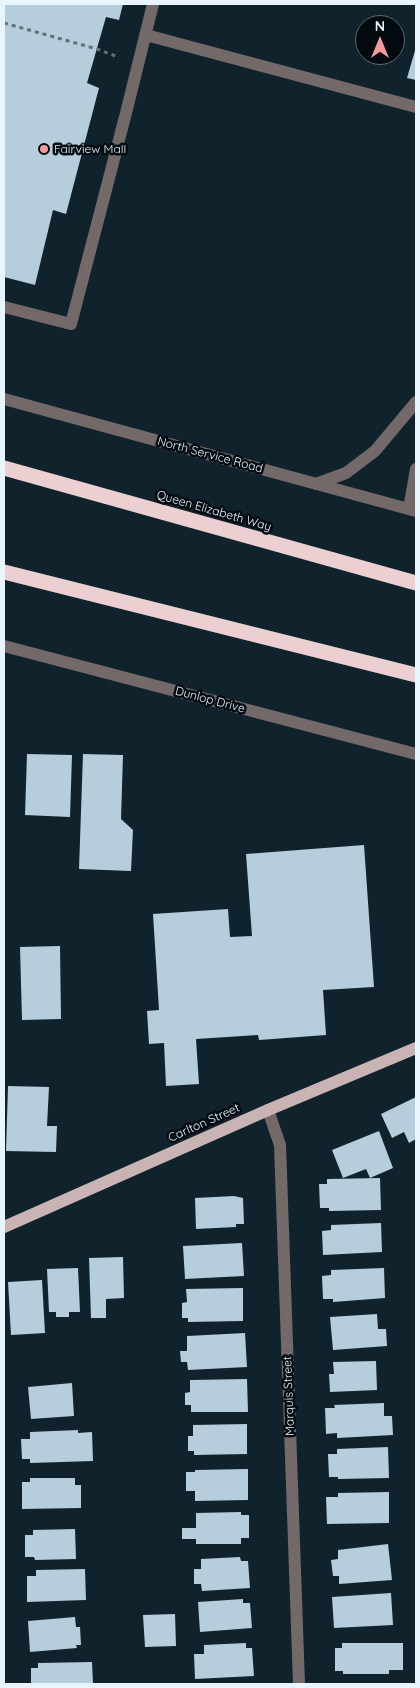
<!DOCTYPE html>
<style>
body{margin:0}
#map{position:relative;width:420px;height:1688px;overflow:hidden;background:#10232d;font-family:Quicksand,sans-serif}
canvas{display:block}
.frame{position:absolute;inset:0;border:5px solid #e9f5fc;pointer-events:none}
.north{position:absolute;left:355px;top:15px;width:50px;height:50px;box-sizing:border-box;background:#040b10;border:1px solid #60696e;border-radius:50%;rotate:0deg;font-size:14px;font-weight:700;line-height:20px;text-align:center;color:#e9f5fc}
.north::after{content:'';display:block;margin:auto;width:18px;height:22px;background:#f49a9f;clip-path:polygon(50% 0,100% 100%,50% 72%,0 100%)}
</style>
<div id="map">
<canvas width="420" height="1688"></canvas>
<div class="frame"></div>
<div class="north">N</div>
</div>
<script>
const c = document.querySelector('canvas').getContext('2d');
c.lineJoin = 'round';
function fill(path, color) {
  c.fillStyle = color;
  c.fill(path, 'evenodd');
}
function stroke(path, color, width, dash) {
  c.strokeStyle = color;
  c.lineWidth = width;
  c.lineCap = dash ? 'butt' : 'round';
  c.setLineDash(dash || []);
  c.stroke(path);
}
function label(font, color, halo, rows, align = 'center') {
  c.font = font + ' Quicksand,sans-serif';
  c.lineWidth = 5;
  c.setLineDash([]);
  c.textBaseline = 'middle';
  c.strokeStyle = halo;
  c.fillStyle = color;
  for (const [text, x, y, turn = 0] of rows) {
    c.save();
    c.translate(x, y);
    c.rotate((+turn || 0) * Math.PI / 180);
    c.textAlign = isNaN(turn) ? turn : align;
    if (halo) c.strokeText(text, 0, 0);
    c.fillText(text, 0, 0);
    c.restore();
  }
}
const building = new Path2D(`
 M4,4h119l-4,16 -13,-3 -19,66 12,5 -33,126 -13,-4 -18,75 -31,-8z
 M416,47v33l-9,-2z
 M27,754l45,1 -2,62 -45,-2z
 M83,754l40,1 -2,64 12,11 -2,41 -52,-2z
 M364,845l10,142 -51,3 3,45 -67,5 -1,-5 -62,4 3,45 -33,2 -2,-43 -15,1 -2,-33 12,-1 -6,-96 75,-5 2,28 22,-1 -6,-82z
 M60,946l1,73 -39,1 -2,-73z
 M8,1086l41,1 -2,39h10l-1,26 -50,-1z
 M416,1097v42l-7,4 -5,-11 -12,6 -11,-24z
 M379,1131l14,37 -23,10 -4,-9 -23,9 -11,-28z
 M380,1178l1,32 -52,1v-3h-9l-1,-24h8v-5z
 M234,1196l9,2 1,26h-8v3l-40,2 -1,-31z
 M381,1223l1,29 -59,3 -1,-24 9,-1v-5z
 M242,1243l2,33 -59,3 -2,-33z
 M123,1257l1,41 -18,1v19h-15l-2,-60z
 M78,1268l2,44h-11v5h-13v-5h-7l-2,-43z
 M384,1268l1,30 -52,4v-3h-10l-1,-23 9,-1v-5z
 M42,1280l3,53 -34,2 -3,-53z
 M243,1288v33l-55,1v-4h-6v-15l5,-1 -1,-13z
 M377,1314l1,15h8l1,17 -54,4 -3,-33z
 M245,1333l2,34 -59,3 -1,-8h-6l-1,-11h7v-15z
 M376,1361l1,29 -47,2 -1,-18h5l-1,-12z
 M247,1379l1,33h-57v-7h-6v-12l5,-1v-12z
 M72,1383l2,33 -43,3 -3,-32z
 M384,1403v13h8l1,19 -56,3v-5l-11,1 -1,-26h10l-1,-3z
 M247,1424v30l-53,1v-4h-6v-15h5v-11z
 M78,1430v3l14,-1 1,29 -63,2v-4h-8l-1,-20h9v-7z
 M388,1447l1,31 -51,1v-2h-9l-1,-23h9v-5z
 M248,1469v31l-53,1v-10h-9v-19h9v-2z
 M30,1478h45v7h6v23l-59,1v-27h8z
 M389,1492v31l-62,1 -1,-27h12v-4z
 M241,1512v3h8v23h-8v6h-45v-5h-14v-11h14v-15z
 M75,1529l1,30 -41,1 -1,-3h-9v-22h8v-5z
 M388,1544l4,36 -53,4v-8h-6l-2,-16 7,-1v-9z
 M240,1557l1,4h7l2,27 -48,3 -1,-7h-7v-15h7v-10z
 M85,1569l1,31 -59,2v-26h9v-6z
 M391,1593l2,32 -59,3 -2,-31z
 M243,1599v4h7l2,25 -52,4 -2,-30z
 M175,1614l1,32 -31,1 -2,-32z
 M75,1617l1,10h4l1,18h-5l1,3 -47,4 -2,-31z
 M246,1643v5h6l2,28 -59,3 -1,-25h10v-9z
 M342,1643h61v27h-14v4h-46v-3h-8v-23h7z
 M92,1662l1,22h-62v-16h7v-5z`);
const path = new Path2D(`
 M4,23l93,26 21,8`);
const minor = new Path2D(`
 M146,35l270,72
 M4,307l67,17 55,-211 27,-109
 M4,399l412,112
 M316,484l30,-11 29,-22 41,-49
 M409,509l7,-40
 M4,646l412,108
 M268,1110l12,35 19,539`);
const major = new Path2D(`
 M4,1227l264,-117 148,-62`);
const highway = new Path2D(`
 M4,468l412,115
 M4,572l412,103`);
const markers = [
 [44,149,5,"#f49a9f"]
];
const poiNames = [
 ["Fairview Mall",54,149]
];
const streetNames = [
 ["North Service Road",210,455,15],
 ["Queen Elizabeth Way",214,511,16],
 ["Dunlop Drive",210,700,15],
 ["Carlton Street",204,1123,-24],
 ["Marquis Street",289,1396,-92]
];
fill(building, '#b6cddb');
stroke(path, '#61717a', 3, [4, 4]);
stroke(minor, '#746969', 12);
stroke(major, '#cab3b3', 12);
stroke(highway, '#ecd0d1', 15);
for (const [x, y, r, color] of markers) {
  const dot = new Path2D();
  dot.arc(x, y, r, 0, 2 * Math.PI);
  c.fillStyle = color;
  c.fill(dot);
  stroke(dot, '#040b10', 2);
}
label('12px', '#e9f5fc', '#040b10', poiNames, 'left');
label('12px', '#e9f5fc', '#040b10', streetNames);
</script>
